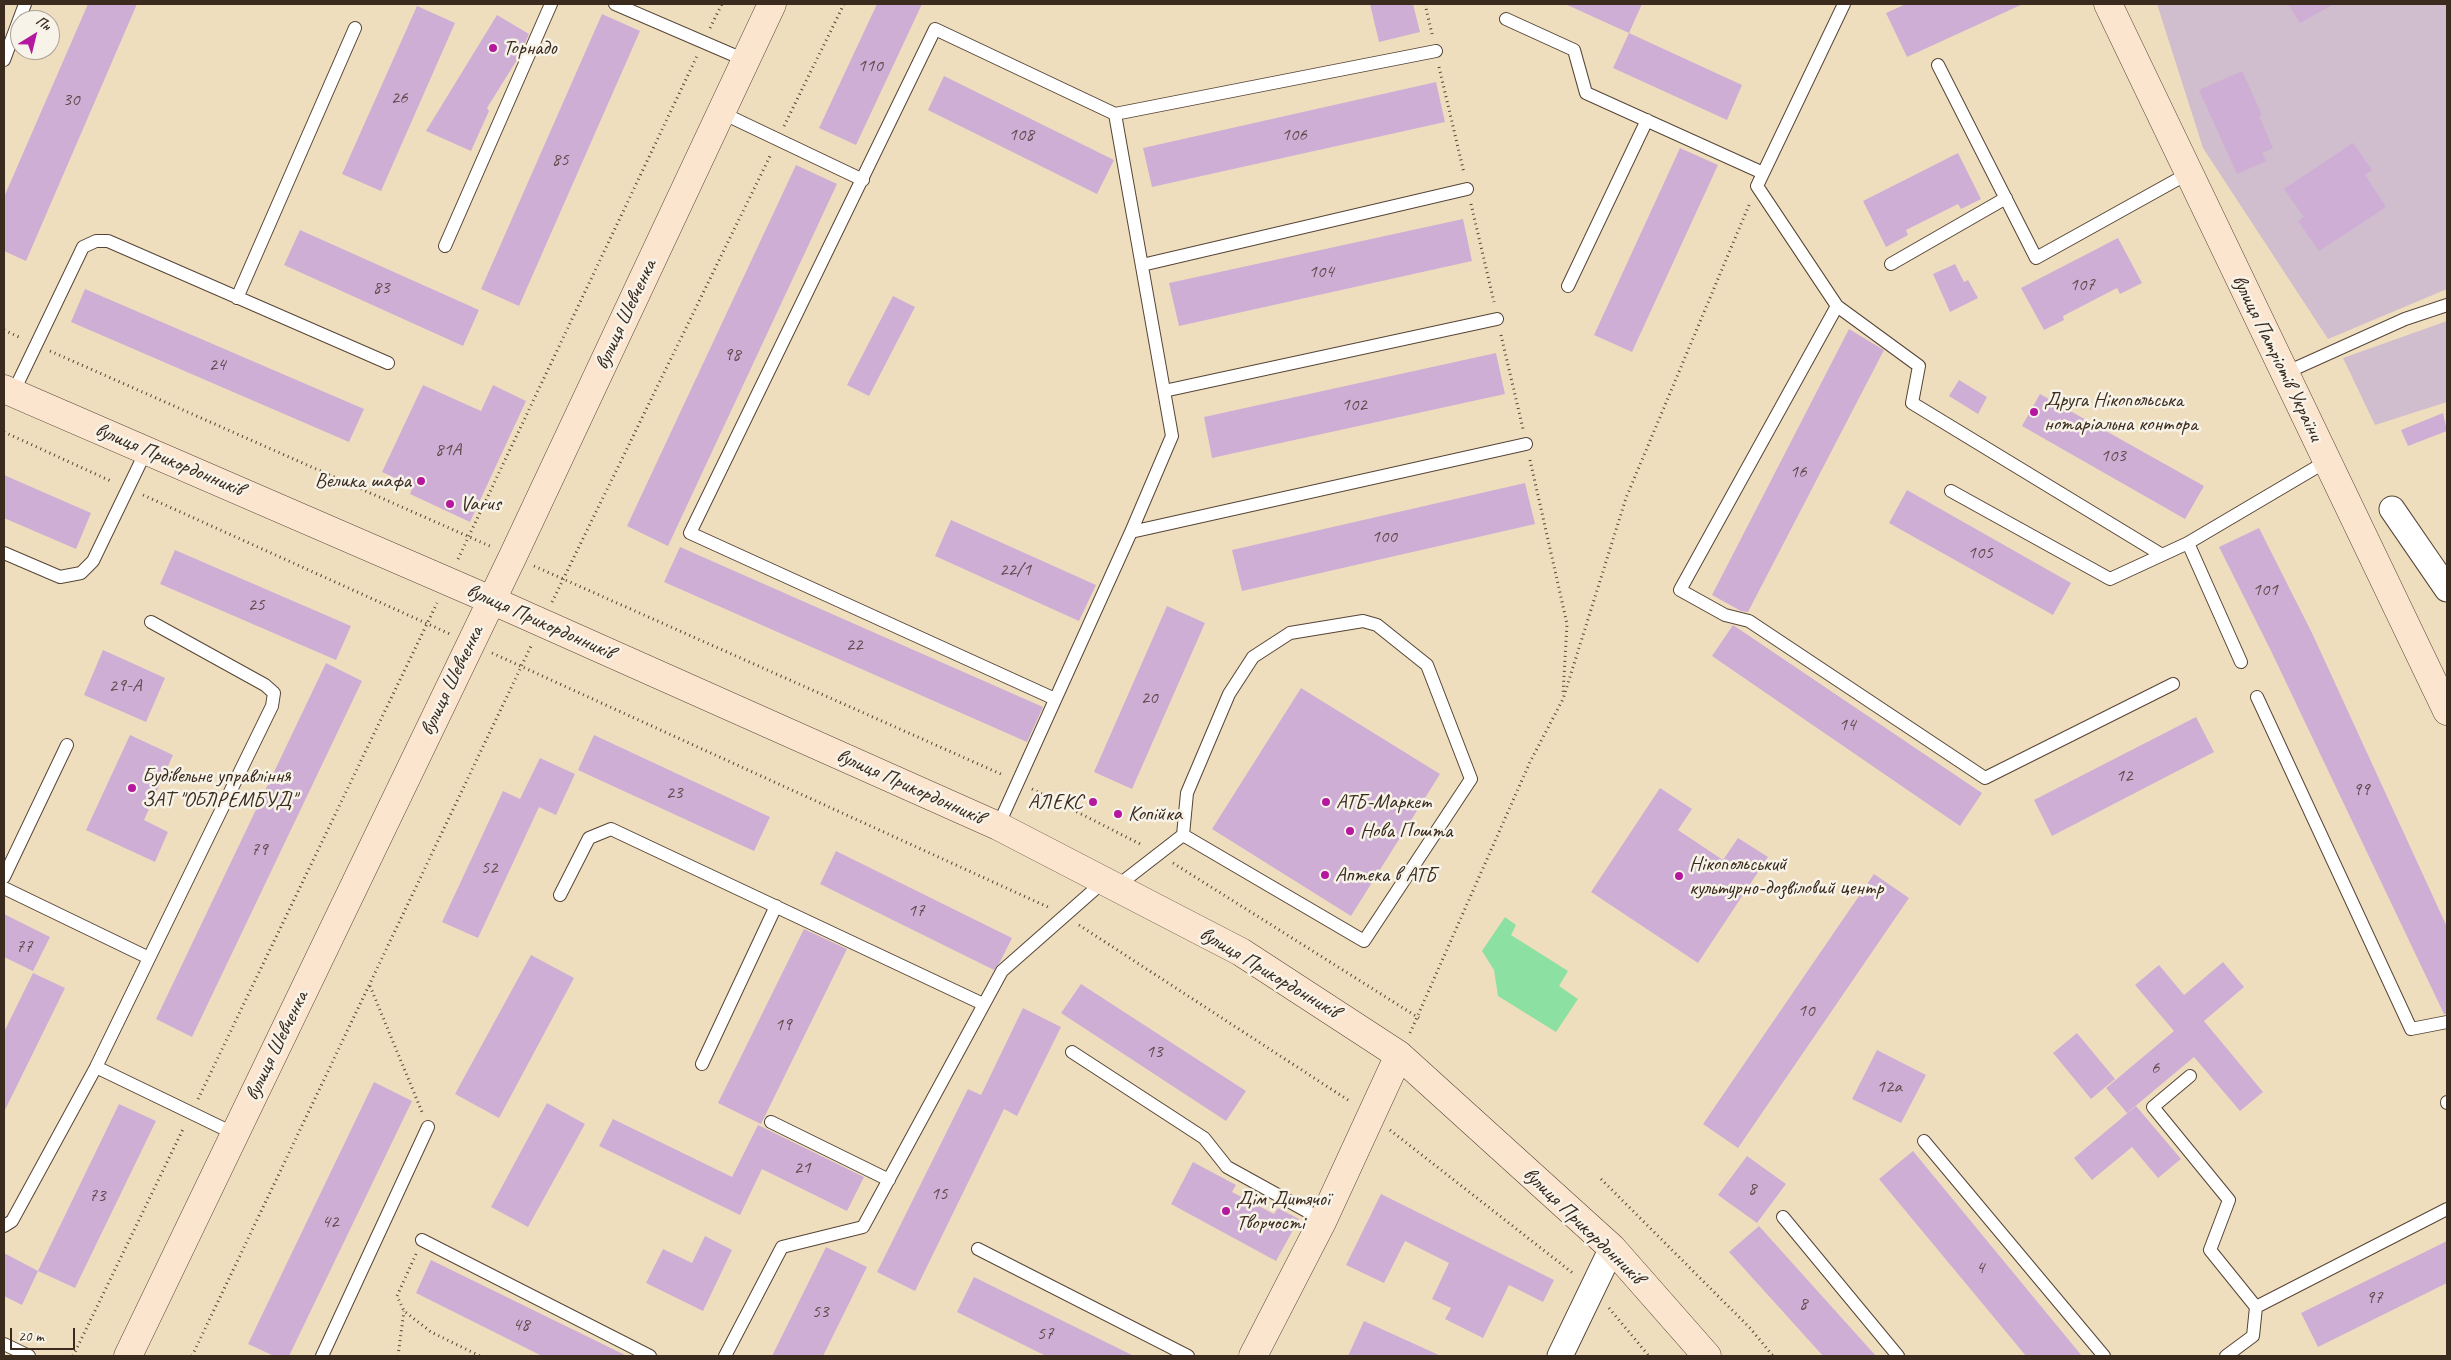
<!DOCTYPE html>
<meta charset="utf-8">
<style>
body{margin:0}
#map{position:relative;width:2451px;height:1360px;overflow:hidden;background:#efdebe;font-family:Caveat,sans-serif}
canvas{display:block}
.frame{position:absolute;inset:0;border:5px solid #3b2a1e;pointer-events:none}
.north{position:absolute;left:10px;top:10px;width:50px;height:50px;box-sizing:border-box;background:#f7f3e8;border:1px solid #aca397;border-radius:50%;rotate:36deg;font-size:14px;font-weight:700;line-height:20px;text-align:center;color:#3b2a1e}
.north::after{content:'';display:block;margin:auto;width:18px;height:22px;background:#b5179e;clip-path:polygon(50% 0,100% 100%,50% 72%,0 100%)}
.scale{position:absolute;left:10px;top:1328px;width:65px;height:22px;box-sizing:border-box;border:2px solid #3b2a1e;border-top:0;padding-left:6px;font-size:15px;line-height:18px;white-space:nowrap;color:#3b2a1e;-webkit-text-stroke:4px #f7f3e8;paint-order:stroke}
</style>
<div id="map">
<canvas width="2451" height="1360"></canvas>
<div class="frame"></div>
<div class="north">Пн</div>
<div class="scale">20 m</div>
</div>
<script>
const ctx = document.querySelector('canvas').getContext('2d');
ctx.lineJoin = 'round';
function paint(path, color) {
  ctx.fillStyle = color;
  ctx.fill(path, 'evenodd');
}
function toPath(rows) {
  const path = new Path2D();
  for (const r of rows) {
    path.moveTo(r[0], r[1]);
    for (let i = 2; i < r.length; i += 2) path.lineTo(r[i], r[i + 1]);
  }
  return path;
}
function trace(path, color, width, dash) {
  ctx.strokeStyle = color;
  ctx.lineWidth = width;
  ctx.lineCap = dash ? 'butt' : 'round';
  ctx.setLineDash(dash || []);
  ctx.stroke(path);
}
function write(font, color, halo, rows, align = 'center') {
  ctx.font = font + ' Caveat,sans-serif';
  ctx.lineWidth = 5;
  ctx.setLineDash([]);
  ctx.textBaseline = 'middle';
  ctx.strokeStyle = halo;
  ctx.fillStyle = color;
  for (const [text, x, y, turn = 0] of rows) {
    ctx.save();
    ctx.translate(x, y);
    ctx.rotate((+turn || 0) * Math.PI / 180);
    ctx.textAlign = isNaN(turn) ? turn : align;
    if (halo) ctx.strokeText(text, 0, 0);
    ctx.fillText(text, 0, 0);
    ctx.restore();
  }
}
paint(toPath([
 [2157,4,2447,4,2447,289,2328,339,2203,148],
 [2447,321,2447,402,2375,425,2343,358]
]), '#d0bdcd');
paint(toPath([
 [1505,917,1516,925,1511,935,1568,971,1559,986,1578,999,1556,1032,1498,996,1494,970,1482,951]
]), '#8ce0a1');
paint(toPath([
 [88,4,137,4,26,261,4,251,4,197],
 [877,4,922,4,856,145,819,128],
 [1370,4,1413,4,1420,32,1379,42],
 [1565,4,1642,4,1629,33],
 [1906,4,2023,4,1907,57,1886,13],
 [2288,4,2334,4,2300,23],
 [417,6,455,23,381,191,342,174],
 [602,14,640,31,519,306,481,289],
 [497,15,529,34,520,55,487,108,489,111,471,151,426,131],
 [1629,33,1742,85,1727,120,1613,68],
 [2242,71,2262,115,2259,116,2273,148,2262,153,2266,161,2237,174,2199,90],
 [944,76,1114,160,1097,194,928,110],
 [1436,82,1445,122,1152,187,1143,148],
 [2353,143,2372,170,2365,175,2386,207,2319,251,2298,221,2304,217,2284,189],
 [1680,148,1718,165,1632,352,1594,335],
 [1958,153,1981,199,1961,209,1958,204,1906,230,1908,235,1886,247,1863,201],
 [796,165,837,184,668,546,627,526],
 [1463,219,1472,261,1179,326,1169,283],
 [300,230,479,310,463,346,284,265],
 [2118,238,2142,283,2120,294,2117,288,2063,316,2064,320,2044,330,2021,288],
 [1955,264,1964,282,1968,280,1978,298,1950,312,1933,274],
 [85,289,364,409,349,442,71,322],
 [893,296,915,307,869,396,847,385],
 [1849,329,1884,350,1748,612,1741,611,1712,595],
 [1496,353,1505,394,1212,458,1204,417],
 [1959,380,1987,397,1978,414,1949,396],
 [423,385,481,411,493,385,526,401,470,522,410,494,413,486,382,472],
 [2040,394,2204,486,2185,519,2022,426],
 [2443,413,2447,431,2408,446,2401,430],
 [4,475,91,513,76,549,4,518],
 [1525,483,1535,524,1242,591,1232,550],
 [1907,490,2071,583,2053,615,1889,523],
 [951,520,1096,585,1079,621,935,556],
 [2259,528,2312,633,2447,927,2447,1014,2444,1014,2272,653,2219,547],
 [680,547,1043,707,1027,742,664,582],
 [175,550,351,626,336,660,160,584],
 [1167,606,1205,623,1132,789,1094,772],
 [1733,625,1982,793,1960,826,1712,656],
 [103,650,165,678,146,722,84,695],
 [326,663,362,681,192,1037,156,1019],
 [1301,688,1440,774,1351,916,1212,829],
 [2196,717,2214,752,2052,836,2034,800],
 [130,735,173,755,144,820,168,832,155,862,86,830],
 [594,735,770,817,754,851,578,770],
 [540,758,575,774,556,815,539,807,478,938,442,922,503,791,520,799],
 [1660,788,1692,809,1678,830,1723,860,1738,838,1768,857,1698,963,1591,892],
 [836,851,1012,938,1000,962,994,970,820,884],
 [1874,874,1909,898,1738,1148,1703,1124],
 [4,914,50,937,33,971,4,957],
 [804,929,847,949,761,1124,718,1103],
 [531,955,574,978,499,1118,455,1094],
 [2223,962,2244,987,2204,1021,2263,1092,2240,1111,2194,1057,2127,1113,2106,1088,2174,1031,2135,985,2159,965,2184,995],
 [33,973,65,988,4,1112,4,1032],
 [1081,984,1246,1091,1226,1121,1061,1013],
 [1023,1008,1061,1027,1017,1116,1004,1109,915,1291,877,1272,968,1089,981,1095],
 [2077,1033,2115,1079,2091,1099,2053,1053],
 [1877,1050,1926,1075,1901,1123,1852,1099],
 [374,1082,412,1101,289,1356,274,1356,248,1344],
 [547,1103,585,1124,528,1227,491,1207],
 [119,1104,156,1121,75,1288,38,1271],
 [2136,1106,2181,1159,2158,1178,2132,1147,2092,1180,2074,1158],
 [613,1119,732,1177,758,1125,864,1177,847,1211,762,1169,740,1215,599,1146],
 [1913,1151,2082,1356,2026,1356,1879,1179],
 [1747,1156,1786,1184,1757,1223,1718,1195],
 [1193,1162,1236,1185,1232,1192,1274,1214,1278,1208,1299,1219,1276,1261,1171,1204],
 [1381,1194,1554,1280,1543,1302,1509,1285,1483,1338,1445,1319,1451,1308,1432,1299,1449,1263,1405,1241,1384,1283,1346,1265],
 [1759,1226,1876,1356,1823,1356,1729,1252],
 [705,1236,732,1250,703,1311,646,1283,663,1249,692,1263],
 [2447,1241,2447,1283,2318,1347,2301,1313],
 [826,1247,867,1267,823,1356,772,1356],
 [4,1253,38,1271,22,1305,4,1296],
 [431,1260,627,1356,542,1356,416,1293],
 [974,1277,1134,1356,1046,1356,957,1312],
 [1364,1321,1441,1356,1348,1356]
]), '#cfaed6');
const lane = toPath([
 [615,4,745,60],
 [1844,4,1757,186,1837,306,1680,590,1725,615,1749,621,1985,778,2173,684],
 [1506,19,1574,50,1586,93,1763,173],
 [4,60,25,4],
 [1938,65,2036,258,2189,173],
 [720,112,863,180],
 [445,246,551,4],
 [1891,264,2006,198],
 [1142,265,1467,189],
 [1568,286,1647,120],
 [237,298,355,28],
 [1837,306,1919,366,1912,403,2162,555,2188,543],
 [2285,373,2405,319,2447,305],
 [1164,391,1497,319],
 [13,393,83,247,96,241,108,241,388,363],
 [1951,491,2110,579,2162,555],
 [1131,532,1172,436,1115,114,1436,51],
 [4,553,60,577,81,573,93,561,146,451],
 [2241,662,2188,543,2327,461],
 [2257,697,2411,1029,2447,1022],
 [1055,699,690,533,935,29,1115,114],
 [998,826,1131,532,1526,444],
 [4,877,67,745],
 [1116,887,1183,835,1364,941,1471,779,1427,665,1377,625,1363,621,1290,633,1253,657,1229,694,1187,793,1183,835],
 [4,888,149,958],
 [560,895,589,838,611,829,983,1004],
 [1072,1052,1204,1138,1227,1167,1323,1220],
 [702,1064,776,906],
 [96,1067,235,1134],
 [2190,1076,2153,1107,2229,1200,2210,1250,2256,1307,2253,1336,2226,1356],
 [2447,1102,2447,1103],
 [771,1122,889,1180],
 [1924,1141,2104,1356],
 [1783,1217,1898,1356],
 [4,1226,12,1221,96,1067,272,706,274,693,265,685,151,622],
 [422,1240,650,1356],
 [978,1249,1188,1356],
 [2256,1307,2447,1209],
 [4,1344,29,1356],
 [322,1356,428,1127],
 [725,1356,782,1247,863,1227,1002,971,1103,882]
]);
const street = toPath([
 [2392,509,2447,589],
 [1560,1356,1612,1248]
]);
const secondary = toPath([
 [2108,4,2447,711],
 [4,389,491,600,998,826,1241,952,1399,1055,1612,1248,1707,1356],
 [128,1356,513,556,772,4],
 [1253,1356,1323,1220,1399,1055]
]);
trace(lane, '#564536', 14);
trace(street, '#564536', 27);
trace(secondary, '#564536', 29);
trace(toPath([
 [1425,4,1432,34],
 [710,28,722,4],
 [1439,67,1464,173],
 [784,126,844,4],
 [1471,204,1494,302],
 [4,330,21,338],
 [1501,335,1523,429],
 [50,351,492,547],
 [4,432,113,482],
 [1530,460,1567,624,1563,694],
 [143,495,450,634],
 [458,559,697,56],
 [534,566,1003,775],
 [552,602,771,154],
 [492,653,1050,908],
 [1032,789,1142,845],
 [1173,863,1419,1018],
 [1079,925,1351,1102],
 [370,986,422,1112],
 [1410,1033,1530,762,1563,699,1626,498,1749,205],
 [198,1099,437,603],
 [1390,1130,1574,1274],
 [1601,1179,1750,1328,1773,1356],
 [416,1254,397,1296,404,1311,431,1332,480,1356],
 [1609,1308,1649,1356],
 [73,1356,184,1127],
 [192,1356,532,644],
 [398,1356,404,1311]
]), '#564536', 3, [1, 4]);
trace(lane, '#fff', 12);
trace(street, '#fff', 25);
trace(secondary, '#fbe5cf', 28);
for (const [x, y, r, color] of [
 [493,48,5,"#b5179e"],
 [2034,412,5,"#b5179e"],
 [421,481,5,"#b5179e"],
 [450,504,5,"#b5179e"],
 [132,788,5,"#b5179e"],
 [1093,802,5,"#b5179e"],
 [1326,802,5,"#b5179e"],
 [1118,814,5,"#b5179e"],
 [1350,831,5,"#b5179e"],
 [1325,875,5,"#b5179e"],
 [1679,876,5,"#b5179e"],
 [1226,1211,5,"#b5179e"]
]) {
  const dot = new Path2D();
  dot.arc(x, y, r, 0, 2 * Math.PI);
  ctx.fillStyle = color;
  ctx.fill(dot);
  trace(dot, '#f7f3e8', 2);
}
write('19px', '#604b4c', null, [
 ["110",870,66],
 ["26",399,98],
 ["30",71,100],
 ["108",1021,135],
 ["106",1294,135],
 ["85",560,160],
 ["104",1321,272],
 ["107",2082,285],
 ["83",381,288],
 ["98",732,355],
 ["24",217,365],
 ["102",1354,405],
 ["81А",448,450],
 ["103",2113,456],
 ["16",1798,472],
 ["100",1384,537],
 ["105",1980,553],
 ["22/1",1015,570],
 ["101",2265,590],
 ["25",256,605],
 ["22",854,645],
 ["29-А",125,686],
 ["20",1149,698],
 ["14",1847,725],
 ["12",2124,776],
 ["99",2361,790],
 ["23",674,793],
 ["79",259,850],
 ["52",489,868],
 ["17",916,911],
 ["77",24,947],
 ["10",1806,1011],
 ["19",783,1025],
 ["13",1154,1052],
 ["6",2155,1068],
 ["12а",1889,1087],
 ["21",802,1168],
 ["8",1752,1189],
 ["15",939,1194],
 ["73",97,1196],
 ["42",330,1222],
 ["4",1980,1268],
 ["97",2374,1298],
 ["8",1803,1304],
 ["53",820,1312],
 ["48",521,1325],
 ["57",1045,1334]
]);
write('21px', '#3b2a1e', '#f7f3e8', [
 ["Торнадо",503,48],
 ["Друга Нікопольська",2044,400],
 ["нотаріальна контора",2044,424],
 ["Велика шафа",411,481,"right"],
 ["Varus",460,504],
 ["Будівельне управління",142,776],
 ["ЗАТ \"ОБЛРЕМБУД\"",142,800],
 ["АЛЕКС",1083,802,"right"],
 ["АТБ-Маркет",1336,802],
 ["Копійка",1128,814],
 ["Нова Пошта",1360,831],
 ["Нікопольський",1689,864],
 ["культурно-дозвіловий центр",1689,888],
 ["Аптека в АТБ",1335,875],
 ["Дім Дитячої",1236,1199],
 ["Творчості",1236,1223]
], 'left');
write('21px', '#3b2a1e', '#f7f3e8', [
 ["вулиця Шевченка",626,315,-65],
 ["вулиця Патріотів України",2277,358,64],
 ["вулиця Прикордонників",169,460,23],
 ["вулиця Прикордонників",540,622,24],
 ["вулиця Шевченка",452,681,-64],
 ["вулиця Прикордонників",910,787,24],
 ["вулиця Прикордонників",1269,973,31],
 ["вулиця Шевченка",277,1046,-64],
 ["вулиця Прикордонників",1583,1226,44]
]);
</script>
